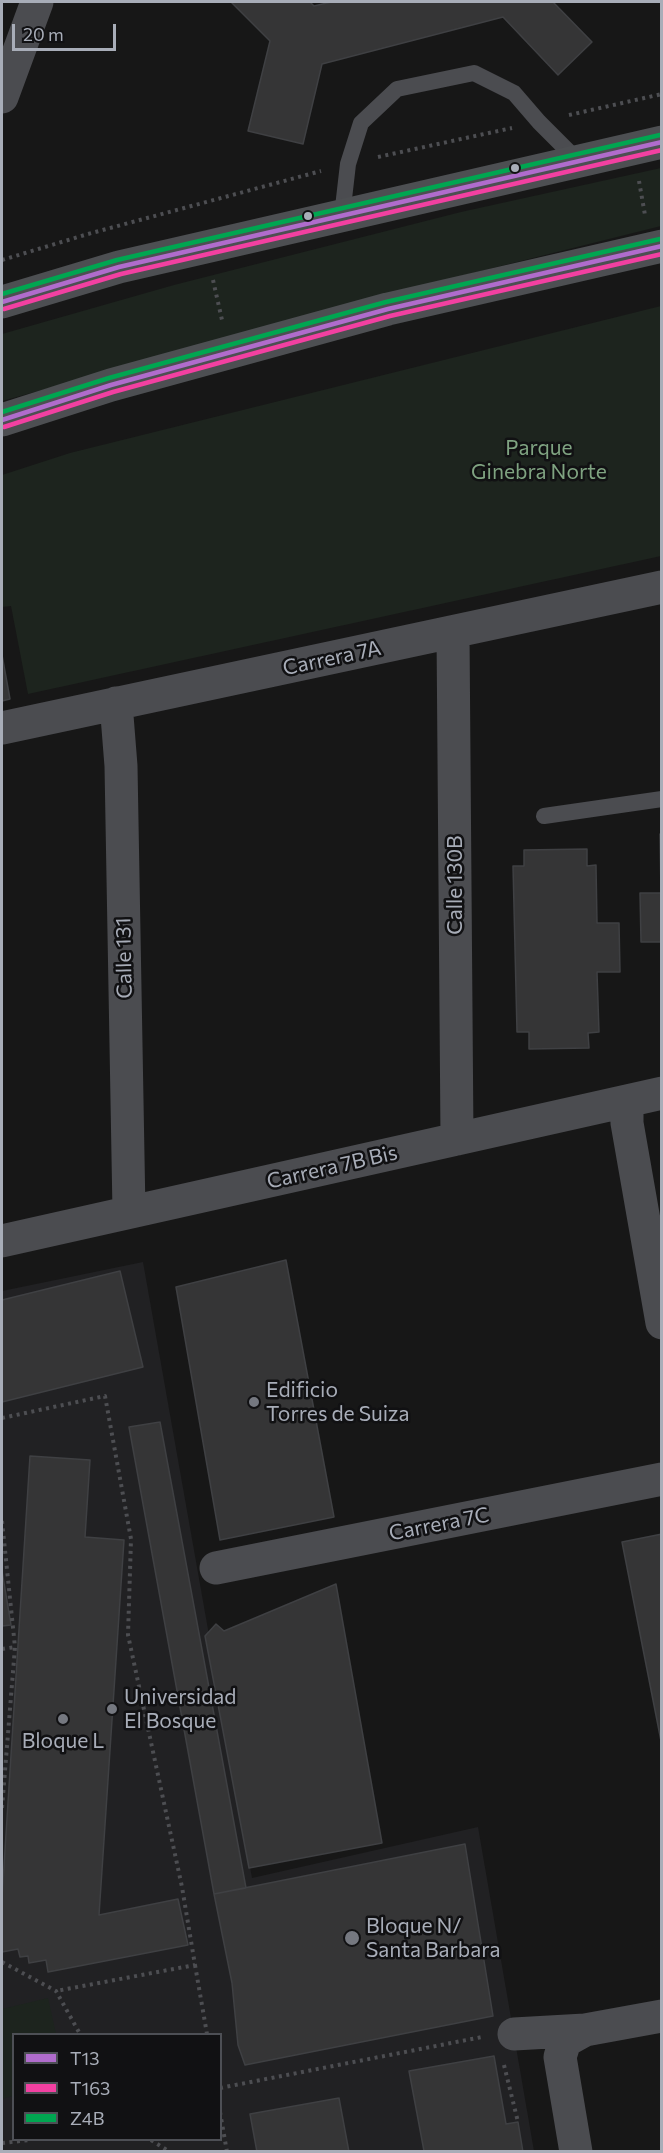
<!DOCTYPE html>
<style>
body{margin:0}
#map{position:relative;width:663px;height:2153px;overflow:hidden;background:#171717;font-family:Commissioner,sans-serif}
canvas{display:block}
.frame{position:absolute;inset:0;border:3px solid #a8adb8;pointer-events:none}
.legend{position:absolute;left:12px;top:2033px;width:210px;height:108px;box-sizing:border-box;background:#111113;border:2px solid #4d4f55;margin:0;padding:8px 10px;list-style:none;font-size:18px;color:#a8adb8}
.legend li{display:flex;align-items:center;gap:12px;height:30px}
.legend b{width:30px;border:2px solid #4d4f55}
.scale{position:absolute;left:12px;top:24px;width:104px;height:27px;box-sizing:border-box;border:3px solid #a8adb8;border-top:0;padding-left:8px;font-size:18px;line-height:21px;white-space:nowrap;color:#a8adb8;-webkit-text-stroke:4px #111113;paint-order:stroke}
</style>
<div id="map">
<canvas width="663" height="2153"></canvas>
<div class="frame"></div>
<ul class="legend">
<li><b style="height:8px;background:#b06ccc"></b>T13</li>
<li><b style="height:8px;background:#f240a1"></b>T163</li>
<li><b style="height:8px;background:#00a651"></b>Z4B</li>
</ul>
<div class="scale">20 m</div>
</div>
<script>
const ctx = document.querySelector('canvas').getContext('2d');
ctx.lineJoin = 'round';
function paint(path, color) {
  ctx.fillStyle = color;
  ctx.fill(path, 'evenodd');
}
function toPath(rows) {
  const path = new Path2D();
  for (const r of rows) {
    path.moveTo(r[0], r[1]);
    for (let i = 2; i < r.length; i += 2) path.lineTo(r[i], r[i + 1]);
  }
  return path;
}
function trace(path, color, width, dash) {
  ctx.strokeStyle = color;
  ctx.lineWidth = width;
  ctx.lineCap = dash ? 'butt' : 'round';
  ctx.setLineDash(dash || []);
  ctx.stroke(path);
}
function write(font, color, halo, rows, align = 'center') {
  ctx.font = font + ' Commissioner,sans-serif';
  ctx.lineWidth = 5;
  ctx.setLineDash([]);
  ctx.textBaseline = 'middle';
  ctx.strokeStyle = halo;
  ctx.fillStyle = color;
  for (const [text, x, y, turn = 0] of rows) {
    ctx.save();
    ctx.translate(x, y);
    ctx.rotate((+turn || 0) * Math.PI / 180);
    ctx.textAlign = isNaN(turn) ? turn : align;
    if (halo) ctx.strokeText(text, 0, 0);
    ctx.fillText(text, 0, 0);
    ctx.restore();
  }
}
paint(toPath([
 [143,1262,252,1878,478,1827,534,2151,2,2151,2,1291],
 [14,2034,220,2034,220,2140,14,2140]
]), '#212123');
paint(toPath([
 [661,168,661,226,413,288,2,401,2,334,174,285,461,212],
 [661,306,661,556,28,694,11,606,2,607,2,475,70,453],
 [48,1998,56,2034,14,2034,13,2096,2,2099,2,2009]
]), '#1d241e');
const building = toPath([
 [231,2,310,2,314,6,331,2,553,2,592,42,558,75,503,17,322,64,303,144,248,131,270,41,231,2],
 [2,655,10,699,2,701,2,655],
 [660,834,662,834,662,942,641,942,640,893,661,893,660,834],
 [587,849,587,866,596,865,597,923,619,923,620,972,597,972,599,1032,588,1033,589,1048,529,1049,529,1032,517,1032,513,866,524,866,524,850,587,849],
 [286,1260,334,1517,220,1540,176,1287,286,1260],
 [120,1271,143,1367,2,1402,2,1300,120,1271],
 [160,1422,246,1888,214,1894,129,1427,160,1422],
 [30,1456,90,1460,85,1537,124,1540,99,1915,178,1899,188,1945,48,1972,46,1960,29,1963,28,1956,20,1957,18,1949,2,1952,2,1897,30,1456],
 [662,1534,662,1746,622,1542,662,1534],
 [2,1571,11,1625,2,1626,2,1571],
 [336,1584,382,1843,249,1868,205,1636,216,1624,224,1631,336,1584],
 [465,1844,493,2016,245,2065,238,2045,232,1983,214,1894,465,1844],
 [494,2056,506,2124,518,2122,523,2152,422,2152,424,2151,409,2071,494,2056],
 [339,2098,349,2152,257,2152,250,2114,339,2098]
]);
paint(building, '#353536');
trace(building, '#3f4043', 1.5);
trace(toPath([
 [569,115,662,94],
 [378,157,512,128],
 [639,181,645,215],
 [2,260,88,234,321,171],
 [213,280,222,320],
 [2,1418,105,1396,131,1539,128,1635,182,1887,195,1965,56,1991],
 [2,1521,15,1647,2,1808],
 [2,1649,15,1647],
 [2,1962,56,1991,80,2034],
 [195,1965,207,2034],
 [504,2065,518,2122],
 [220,2088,482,2037],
 [220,2112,227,2152],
 [151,2140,170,2152],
 [2,2143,30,2140]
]), '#4d4e52', 4, [3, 4.5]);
trace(toPath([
 [342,216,348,164,361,123,397,89,474,73,514,93,539,122,577,160],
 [544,816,662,799]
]), '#4b4c50', 16);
trace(toPath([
 [2,97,37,2],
 [453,632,457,1139],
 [116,703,121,766,129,1212],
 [2,728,662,587],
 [627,1101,627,1123,662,1323],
 [2,1241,662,1093],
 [216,1568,662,1479],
 [514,2034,585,2030],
 [576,2152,560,2057,565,2041,585,2030,662,2016]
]), '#4b4c50', 33);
trace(toPath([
 [2,302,119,267,662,142],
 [2,420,111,385,388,309,662,246]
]), '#4d4f52', 33);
trace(toPath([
 [2,302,119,267,662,142],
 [2,420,111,385,388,309,662,246]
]), '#b06ccc', 4.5);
trace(toPath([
 [4,309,121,274,662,150],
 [4,427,113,392,390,316,662,254]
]), '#f240a1', 4.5);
trace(toPath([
 [2,294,117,260,660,135],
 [2,412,109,378,386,302,660,239]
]), '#00a651', 4.5);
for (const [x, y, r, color] of [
 [515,168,5,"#a8adb8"],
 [308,216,5,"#a8adb8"],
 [254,1402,6,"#757880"],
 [112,1709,6,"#757880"],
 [63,1719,6,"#757880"],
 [352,1938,8,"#757880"]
]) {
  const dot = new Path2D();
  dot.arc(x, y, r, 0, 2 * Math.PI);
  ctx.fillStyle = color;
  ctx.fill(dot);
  trace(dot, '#111113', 2);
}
write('21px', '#7fa381', '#111113', [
 ["Parque",539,448],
 ["Ginebra Norte",539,472]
]);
write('21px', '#a8adb8', '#111113', [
 ["Carrera 7A",332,658,-12],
 ["Calle 130B",455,885,-90],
 ["Calle 131",124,958,-91],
 ["Carrera 7B Bis",332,1167,-13],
 ["Carrera 7C",439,1524,-11]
]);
write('21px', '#a8adb8', '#111113', [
 ["Edificio",266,1390],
 ["Torres de Suiza",266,1414],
 ["Universidad",124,1697],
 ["El Bosque",124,1721],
 ["Bloque L",63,1741,"center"],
 ["Bloque N/",366,1926],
 ["Santa Barbara",366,1950]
], 'left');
</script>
